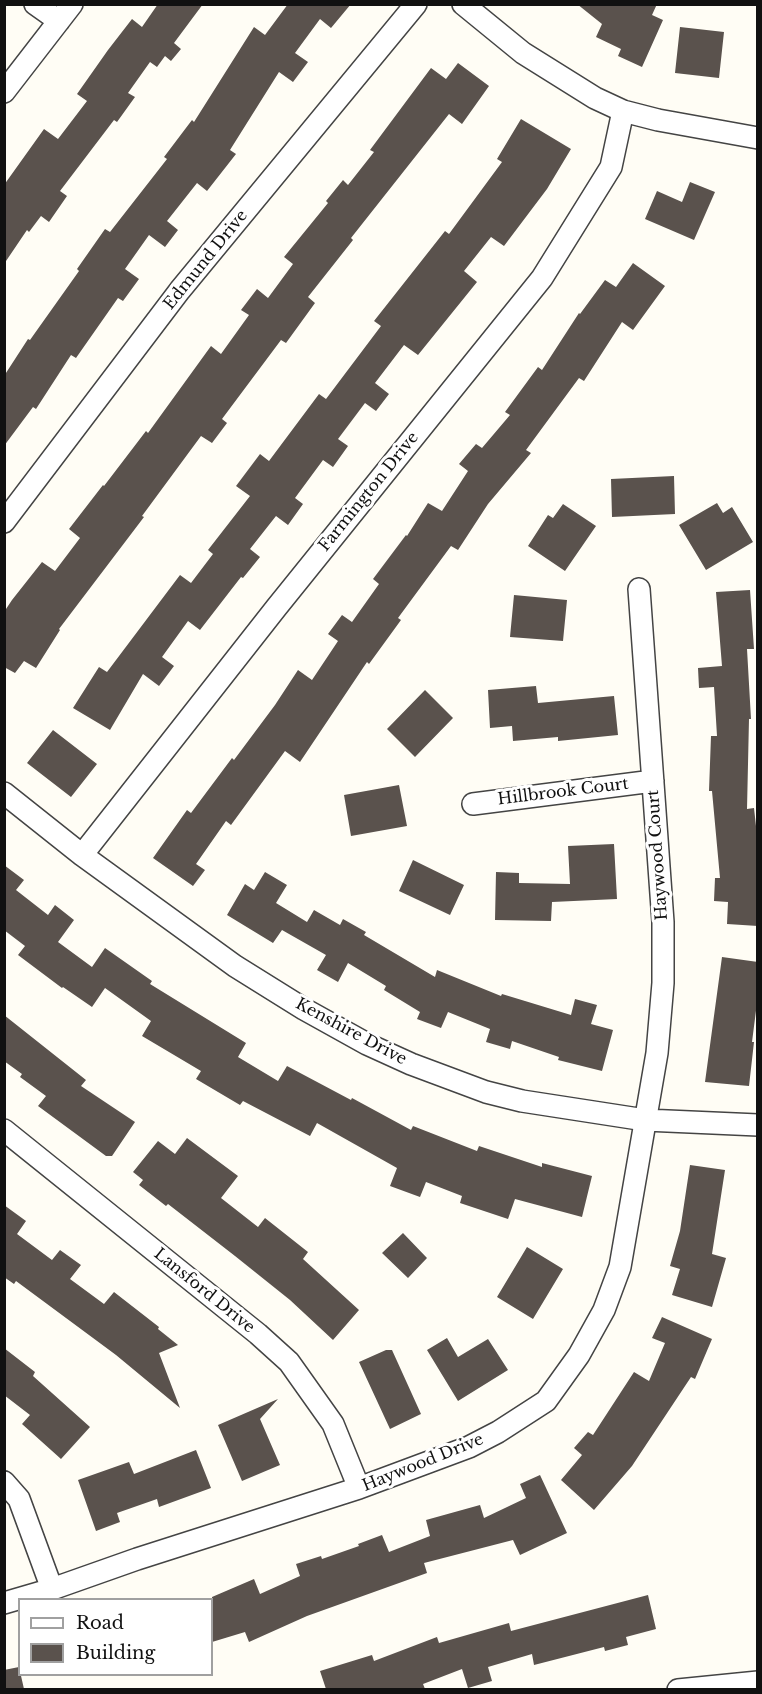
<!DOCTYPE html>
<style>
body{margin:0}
#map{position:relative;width:762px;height:1694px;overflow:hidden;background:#fffdf5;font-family:"Libre Baskerville",serif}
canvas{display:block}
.frame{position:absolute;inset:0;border:6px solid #111;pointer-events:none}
.legend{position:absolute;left:18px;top:1598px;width:195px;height:78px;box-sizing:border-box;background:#fff;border:2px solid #a0a0a0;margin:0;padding:8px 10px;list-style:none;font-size:18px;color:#111}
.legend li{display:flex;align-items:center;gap:12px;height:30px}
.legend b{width:30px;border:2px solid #a0a0a0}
</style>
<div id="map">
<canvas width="762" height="1694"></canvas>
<div class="frame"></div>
<ul class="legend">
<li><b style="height:8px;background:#fff"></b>Road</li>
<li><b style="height:16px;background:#5a524d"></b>Building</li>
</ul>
</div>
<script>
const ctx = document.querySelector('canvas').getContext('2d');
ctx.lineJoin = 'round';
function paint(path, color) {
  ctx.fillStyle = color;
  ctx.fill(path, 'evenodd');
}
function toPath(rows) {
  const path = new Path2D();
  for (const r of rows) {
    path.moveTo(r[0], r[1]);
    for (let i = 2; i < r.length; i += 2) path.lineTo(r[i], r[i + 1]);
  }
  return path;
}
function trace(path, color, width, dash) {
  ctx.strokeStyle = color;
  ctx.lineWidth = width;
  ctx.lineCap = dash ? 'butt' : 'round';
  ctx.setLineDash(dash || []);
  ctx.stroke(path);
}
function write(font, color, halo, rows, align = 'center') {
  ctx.font = font + ' "Libre Baskerville",serif';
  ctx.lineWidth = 6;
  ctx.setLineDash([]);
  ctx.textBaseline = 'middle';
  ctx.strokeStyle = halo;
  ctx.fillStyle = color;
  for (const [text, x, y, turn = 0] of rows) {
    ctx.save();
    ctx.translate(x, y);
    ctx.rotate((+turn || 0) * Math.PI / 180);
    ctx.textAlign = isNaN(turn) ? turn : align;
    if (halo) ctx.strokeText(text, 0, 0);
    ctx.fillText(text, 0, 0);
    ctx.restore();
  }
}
paint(toPath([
 [158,4,203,4,174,43,181,49,171,61,165,56,157,67,150,62,128,93,135,97,117,122,114,120,60,191,67,196,49,222,41,216,29,232,27,230,4,264,4,185,44,129,58,139,87,101,77,94,108,50,132,19,142,27],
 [288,4,351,4,331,28,320,19,295,53,308,62,293,82,279,72,230,150,236,154,207,191,197,183,167,221,178,230,165,247,149,235,125,269,139,279,123,301,118,298,76,358,71,355,36,409,33,407,4,446,4,376,28,339,30,340,79,271,77,269,105,229,110,232,167,159,164,157,192,120,194,122,254,27,265,35],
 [577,4,657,4,652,15,663,20,642,67,618,56,621,49,596,37,602,24],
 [680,27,724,32,719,78,675,73],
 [458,63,489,86,462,124,449,114,351,238,353,240,308,297,315,303,286,343,281,340,222,419,227,423,212,443,201,436,142,516,144,517,59,629,60,630,36,668,24,661,15,673,4,667,4,612,12,600,42,562,55,571,80,538,69,529,103,485,104,486,146,431,148,433,211,346,221,354,249,315,241,310,257,289,268,298,293,264,284,257,328,203,326,201,343,180,348,185,374,152,370,150,431,68,446,79],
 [521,119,571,149,547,189,504,246,491,237,464,271,477,282,418,355,404,345,375,383,389,394,376,411,365,403,338,439,348,446,333,467,323,460,295,498,303,504,288,525,276,516,250,549,260,557,243,578,241,577,200,630,188,621,162,657,174,666,159,686,143,674,110,730,73,708,99,667,107,672,180,575,191,583,213,554,208,550,250,496,236,486,260,454,269,461,319,394,326,399,381,326,374,321,445,231,449,234,502,162,497,159],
 [690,182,715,192,694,240,645,219,657,191,682,202],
 [633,263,665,286,633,330,622,322,584,381,579,378,526,450,531,453,488,504,458,550,451,546,398,618,401,620,369,664,367,662,300,762,285,751,231,825,226,821,196,864,205,870,193,886,153,858,187,810,191,813,232,758,234,760,275,705,298,670,312,680,338,641,328,634,342,615,352,622,379,584,373,579,406,535,407,536,428,503,442,511,468,471,459,464,476,444,482,448,510,415,505,412,538,367,542,370,579,313,580,314,605,280,616,287],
 [674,476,675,514,612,517,611,479],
 [717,503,723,513,732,507,753,542,706,570,679,525],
 [563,504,596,526,565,571,528,546,548,515,553,518],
 [750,590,754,649,747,649,751,719,749,719,747,809,754,808,758,844,758,926,727,924,728,902,714,901,715,878,720,878,712,791,709,791,711,736,717,736,714,687,699,688,698,668,722,666,716,592],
 [514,595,567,600,563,641,510,637],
 [536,686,538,703,614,696,618,735,558,741,558,737,513,741,512,726,490,728,488,690],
 [425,690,453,718,415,757,387,729],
 [53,730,97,764,71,797,27,763],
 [399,785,407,826,351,836,344,795],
 [614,844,617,899,552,902,551,921,495,920,496,872,519,873,519,883,570,884,568,846],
 [413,860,464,885,450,915,399,891],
 [4,865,24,880,16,890,48,915,55,905,74,920,58,942,92,967,105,948,152,981,150,984,246,1043,238,1057,278,1081,287,1066,351,1100,352,1098,411,1130,413,1126,477,1151,479,1146,542,1167,542,1163,592,1176,582,1217,515,1199,508,1219,460,1203,462,1196,426,1182,420,1197,390,1186,397,1168,317,1123,310,1136,243,1101,240,1105,196,1079,201,1071,142,1036,151,1021,105,988,92,1007,63,987,62,988,18,955,25,946,4,930],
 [265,872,287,885,276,903,307,922,314,910,340,925,343,919,366,932,364,935,435,977,437,970,501,996,502,994,571,1015,575,999,597,1005,591,1024,613,1030,602,1071,558,1060,559,1057,512,1041,510,1049,486,1042,490,1029,448,1012,441,1028,417,1019,420,1012,384,990,386,986,348,963,338,982,317,970,326,955,282,930,273,943,227,915,245,884,254,890],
 [722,957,758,962,758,995,752,1042,754,1042,749,1086,705,1082],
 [4,1015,86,1080,81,1086,135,1122,112,1156,106,1156,38,1106,46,1096,20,1077,22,1074,4,1061],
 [187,1138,238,1176,221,1198,258,1227,265,1218,308,1252,303,1259,359,1310,333,1340,290,1300,235,1256,168,1204,166,1206,139,1185,143,1180,133,1172,158,1141,175,1154],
 [690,1165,725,1170,712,1254,726,1258,712,1307,672,1295,680,1269,670,1266,680,1231],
 [4,1205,26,1221,17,1234,52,1260,60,1250,81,1265,70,1279,104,1304,114,1292,159,1327,158,1329,178,1345,159,1353,180,1408,116,1355,16,1281,14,1284,4,1277],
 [403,1233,427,1258,408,1278,382,1253],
 [527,1247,563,1269,533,1319,497,1297],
 [662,1317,712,1339,695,1379,691,1377,632,1466,594,1510,561,1480,582,1455,574,1448,588,1432,593,1435,634,1372,649,1381,665,1343,652,1338],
 [447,1338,458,1357,488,1339,508,1370,458,1401,427,1350],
 [4,1348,35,1372,33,1376,90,1427,61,1459,22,1424,30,1415,4,1395],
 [386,1350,392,1350,421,1414,390,1429,359,1362],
 [278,1399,260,1419,280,1465,242,1481,218,1425],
 [196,1450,211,1488,159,1507,157,1499,117,1513,120,1522,96,1531,78,1480,129,1462,134,1474],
 [540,1475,567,1533,520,1555,513,1540,424,1563,427,1573,307,1616,249,1642,245,1632,212,1642,212,1597,254,1579,260,1594,300,1576,296,1564,321,1556,322,1559,359,1546,358,1544,382,1535,389,1552,430,1536,426,1520,480,1505,484,1518,526,1498,520,1484],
 [648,1595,656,1629,626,1637,628,1645,605,1651,604,1647,534,1665,532,1654,488,1667,492,1681,468,1688,462,1669,423,1684,425,1689,326,1689,320,1671,372,1655,374,1661,437,1637,439,1643,509,1623,511,1631],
 [19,1667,24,1689,4,1689,4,1670]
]), '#5a524d');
const street = toPath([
 [35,4,59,21],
 [463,4,523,53,595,98,623,111,658,120,758,138],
 [4,92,72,4],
 [4,522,180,290,416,4],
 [4,793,82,855,235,966,304,1009,367,1044,411,1064,486,1092,522,1101,645,1120,758,1125],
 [473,804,653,781],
 [82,855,276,608,542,278,611,167,623,111],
 [4,1130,258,1334,289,1362,333,1424,359,1488],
 [4,1482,19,1499,52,1589],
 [4,1603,52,1589,137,1559,359,1488,469,1447,498,1432,546,1401,579,1355,604,1310,620,1267,657,1053,663,983,663,922,639,589],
 [678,1690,758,1682]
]);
trace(street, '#444', 24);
trace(street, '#fff', 21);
write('16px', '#111', '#fff', [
 ["Edmund Drive",206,260,-51],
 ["Farmington Drive",369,492,-51],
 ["Hillbrook Court",563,792,-7],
 ["Haywood Court",658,855,-94],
 ["Kenshire Drive",351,1032,28],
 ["Lansford Drive",204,1291,39],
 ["Haywood Drive",423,1463,-22]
]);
</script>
